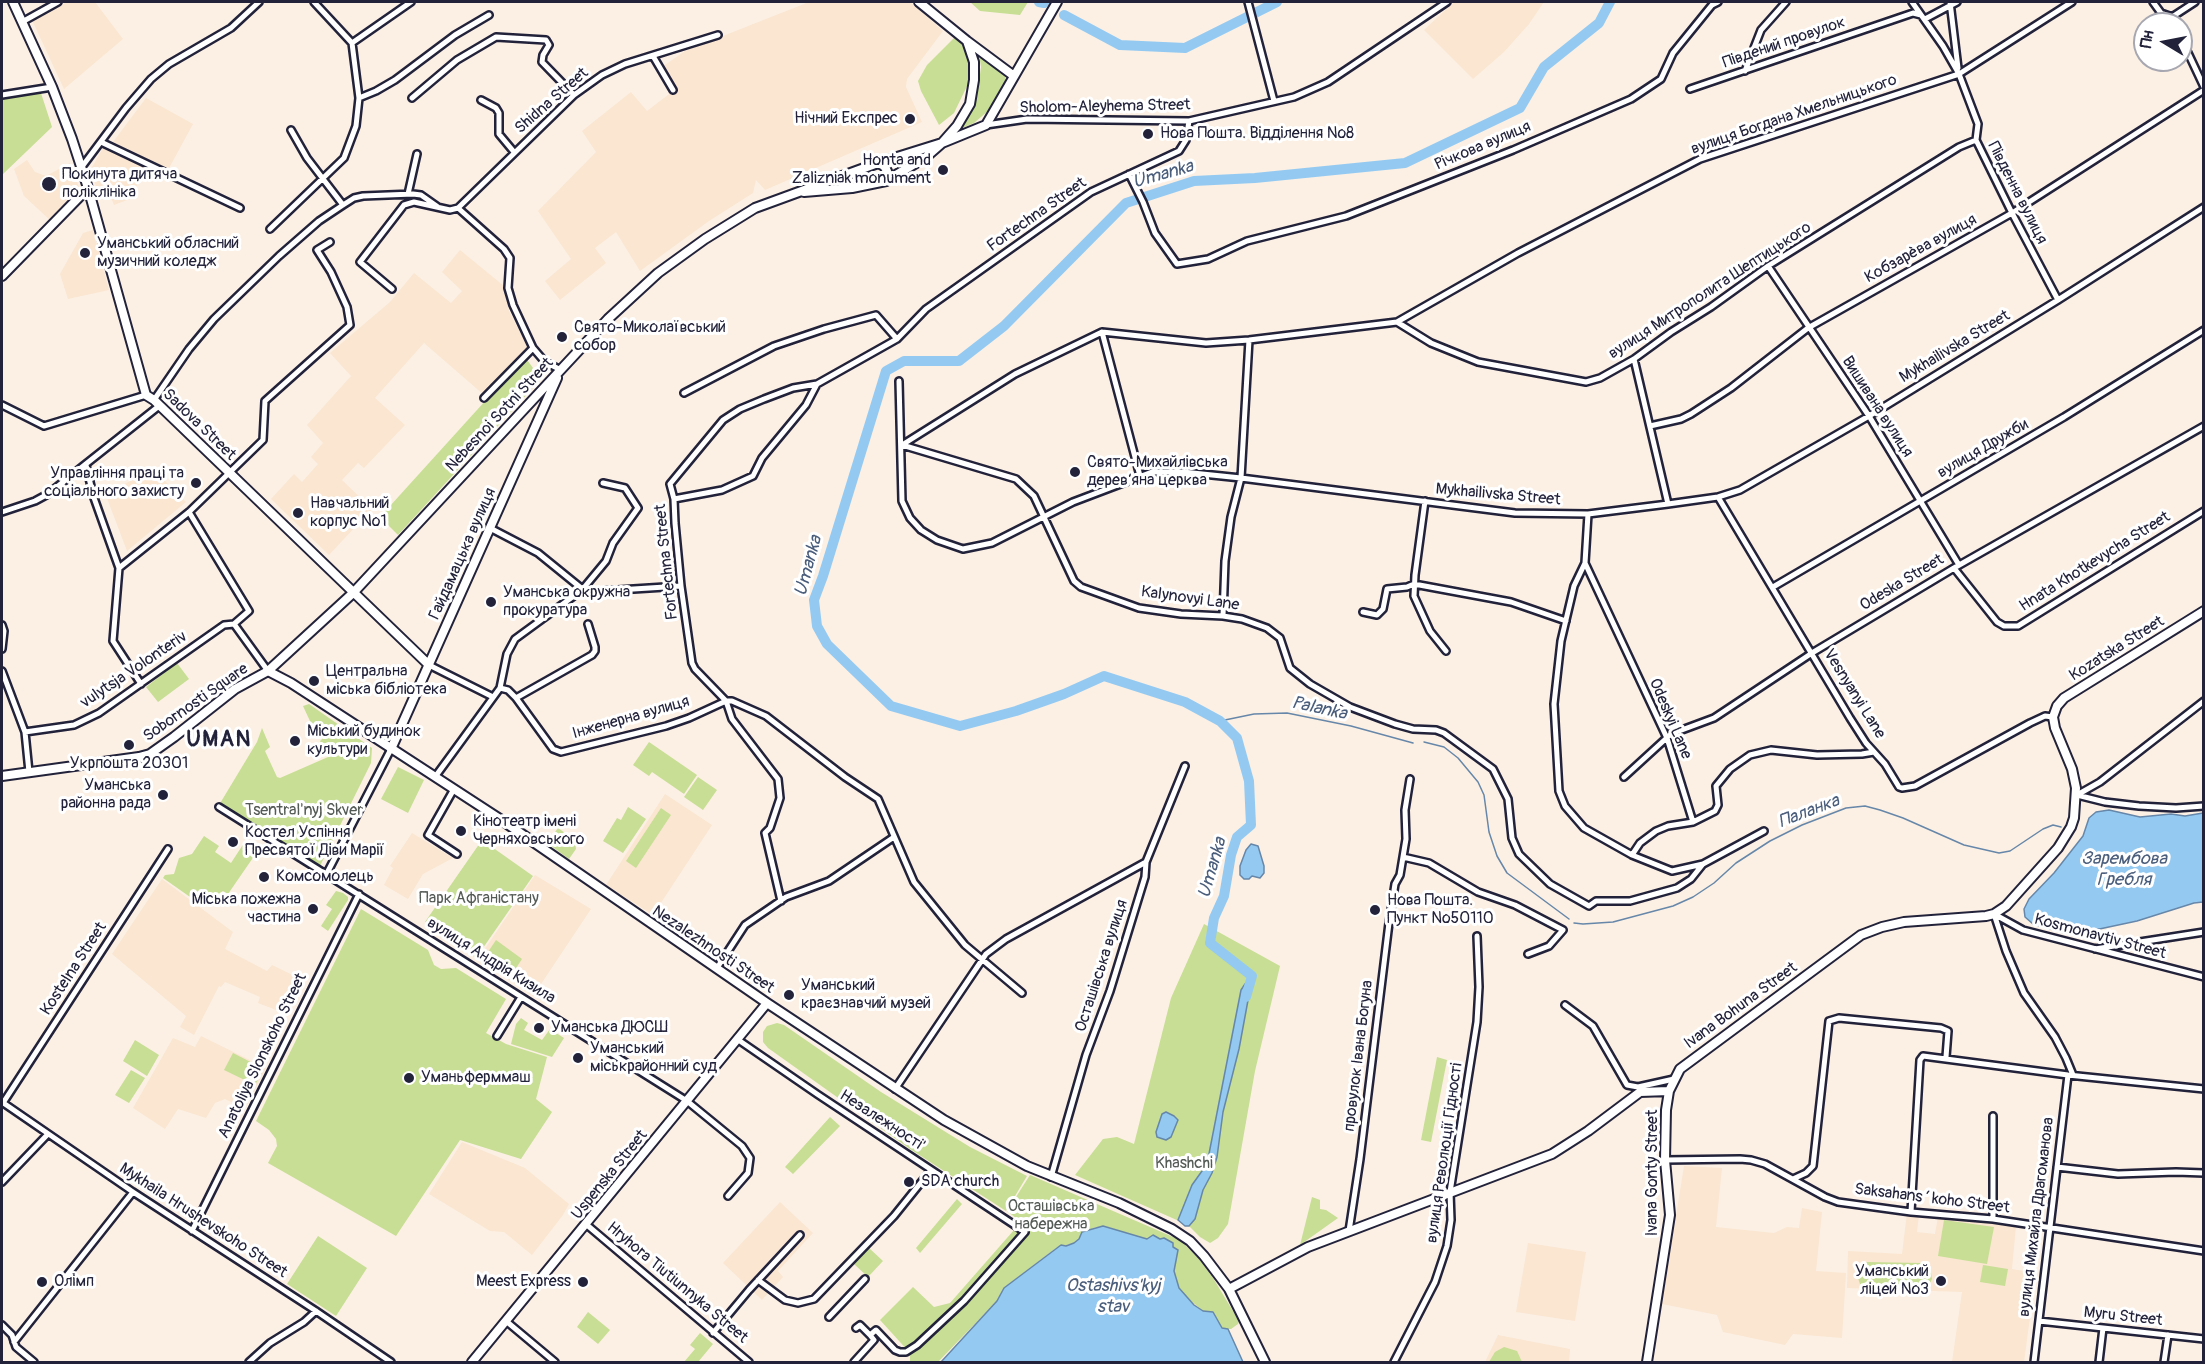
<!DOCTYPE html>
<meta charset="utf-8">
<style>
body{margin:0}
#map{position:relative;width:2205px;height:1364px;overflow:hidden;background:#fcf0e4;font-family:Pangolin,sans-serif}
canvas{display:block}
.frame{position:absolute;inset:0;border:3px solid #22223b;pointer-events:none}
.north{position:absolute;left:2133px;top:12px;width:60px;height:60px;box-sizing:border-box;background:#fff;border:2px solid #a7a7b1;border-radius:50%;rotate:280deg;font-size:16px;font-weight:700;line-height:24px;text-align:center;color:#22223b}
.north::after{content:'';display:block;margin:auto;width:21px;height:27px;background:#22223b;clip-path:polygon(50% 0,100% 100%,50% 72%,0 100%)}
</style>
<div id="map">
<canvas width="2205" height="1364"></canvas>
<div class="frame"></div>
<div class="north">Пн</div>
</div>
<script>
const ctx = document.querySelector('canvas').getContext('2d');
ctx.lineJoin = 'round';
function paint(path, color) {
  ctx.fillStyle = color;
  ctx.fill(path, 'evenodd');
}
function toPath(rows) {
  const path = new Path2D();
  for (const r of rows) {
    path.moveTo(r[0], r[1]);
    for (let i = 2; i < r.length; i += 2) path.lineTo(r[i], r[i + 1]);
  }
  return path;
}
function trace(path, color, width, dash) {
  ctx.strokeStyle = color;
  ctx.lineWidth = width;
  ctx.lineCap = dash ? 'butt' : 'round';
  ctx.setLineDash(dash || []);
  ctx.stroke(path);
}
function write(font, color, halo, rows, align = 'center') {
  ctx.font = font + ' Pangolin,sans-serif';
  ctx.lineWidth = 6;
  ctx.setLineDash([]);
  ctx.textBaseline = 'middle';
  ctx.strokeStyle = halo;
  ctx.fillStyle = color;
  for (const [text, x, y, turn = 0] of rows) {
    ctx.save();
    ctx.translate(x, y);
    ctx.rotate((+turn || 0) * Math.PI / 180);
    ctx.textAlign = isNaN(turn) ? turn : align;
    if (halo) ctx.strokeText(text, 0, 0);
    ctx.fillText(text, 0, 0);
    ctx.restore();
  }
}
paint(toPath([
 [67,2,95,2,123,39,64,89,32,20],
 [809,2,910,2,943,31,907,79,906,87,922,122,765,190,756,180,753,193,709,221,640,271,616,232,595,248,606,263,560,300,545,281,571,259,538,211,596,152,582,131,631,92,647,111,677,88,662,67,685,51],
 [1454,2,1544,2,1529,24,1504,52,1473,79,1424,30],
 [146,98,193,124,168,170,113,142],
 [104,146,146,167,130,199,114,205,110,195,99,197,91,169],
 [27,160,35,172,46,176,70,163,81,192,51,221,24,196,14,169],
 [93,230,109,290,68,299,60,274,83,233],
 [460,250,504,286,509,311,529,350,484,395,424,343,375,398,405,425,364,468,358,463,342,480,372,509,329,555,271,499,294,474,302,482,318,464,311,457,323,443,307,425,351,376,330,353,390,302,414,273,451,303,462,291,442,272],
 [154,470,186,502,127,551,105,493],
 [665,794,712,825,653,915,606,885],
 [412,833,453,858,423,874,408,899,384,885,393,868,390,866],
 [535,875,591,909,533,996,478,959],
 [162,879,233,932,225,949,267,971,272,965,305,981,289,1015,258,1003,260,997,225,982,221,987,219,986,194,1035,180,1027,186,1016,112,954],
 [201,1036,266,1068,245,1109,225,1099,215,1103,206,1118,178,1109,165,1129,133,1108,173,1038,195,1047],
 [462,1142,525,1168,569,1204,563,1215,532,1255,504,1232,490,1231,429,1194],
 [1684,1166,1722,1168,1716,1227,1774,1233,1787,1227,1799,1228,1802,1208,1822,1212,1816,1271,1846,1273,1842,1338,1793,1334,1785,1345,1723,1332,1717,1315,1662,1304],
 [780,1202,813,1233,778,1271,783,1277,762,1300,723,1263],
 [1907,1213,1919,1215,1917,1232,1935,1234,1938,1217,2016,1226,2012,1269,2036,1273,2024,1362,1952,1362,1962,1292,1847,1288,1848,1251,1902,1254],
 [1528,1243,1586,1252,1575,1321,1516,1312],
 [1498,1335,1570,1349,1569,1362,1485,1362]
]), '#fae6d1');
paint(toPath([
 [970,2,1028,2,1020,15,980,11],
 [955,37,963,45,970,62,969,82,954,113,939,125,921,91,918,81,927,65],
 [979,53,1004,72,1006,82,988,111,974,123,960,129,969,113,979,82,981,67],
 [40,90,52,127,2,175,2,97],
 [525,357,541,379,398,535,380,517],
 [177,663,189,679,158,702,146,687],
 [309,704,372,748,371,763,319,868,219,805,257,742,262,728,270,747,265,751,277,777,280,778,328,757,320,741,323,738,320,733,316,734,303,706],
 [649,742,697,775,684,794,652,772,649,776,633,765],
 [398,767,424,780,408,813,381,799],
 [698,777,717,790,703,810,684,797],
 [628,807,646,819,623,853,603,841,617,818,621,820],
 [661,808,671,815,636,868,626,861],
 [558,828,572,838,575,843,576,849,569,859,547,843],
 [204,836,219,846,215,852,231,863,246,840,259,849,228,894,223,891,210,899,213,903,207,904,200,904,163,878,165,875,174,874,179,858,192,854],
 [482,840,533,876,476,958,425,922],
 [336,891,343,893,348,897,348,900,328,931,321,926,332,909,326,905],
 [361,909,428,950,434,965,441,969,456,968,506,999,486,1033,506,1044,547,1057,536,1099,552,1112,521,1159,460,1140,396,1236,268,1163,277,1146,276,1139,269,1130,256,1121],
 [1204,924,1280,966,1255,1071,1228,1224,1218,1238,1210,1243,1200,1237,1188,1225,1075,1175,1103,1139,1117,1137,1134,1144,1171,998],
 [496,940,522,959,514,971,519,974,515,980,484,958],
 [521,1018,528,1023,524,1030,542,1040,550,1029,564,1038,552,1057,511,1044,516,1024],
 [777,1023,784,1025,881,1092,970,1147,1027,1176,1006,1211,910,1149,768,1048,763,1042,763,1032,767,1026],
 [135,1040,159,1055,147,1076,123,1061],
 [233,1053,264,1069,255,1085,224,1070],
 [1437,1057,1447,1060,1431,1142,1421,1140],
 [131,1070,145,1078,129,1103,115,1095],
 [830,1117,840,1126,793,1174,785,1167],
 [1030,1175,1180,1240,1200,1260,1213,1278,1239,1321,1238,1324,1231,1329,1222,1329,1213,1312,1203,1311,1185,1296,1179,1288,1174,1271,1178,1250,1153,1235,1147,1239,1104,1226,1093,1228,1074,1243,1056,1248,1004,1288,997,1301,938,1362,910,1362,910,1353,880,1320,913,1287,934,1307,950,1303,1021,1222,1007,1211],
 [1312,1197,1320,1200,1320,1209,1326,1210,1338,1218,1300,1245],
 [957,1199,962,1204,920,1253,916,1248],
 [1944,1220,1994,1227,1987,1264,1938,1256],
 [318,1236,367,1268,336,1316,287,1284],
 [869,1248,883,1261,868,1277,854,1264],
 [1866,1262,1922,1263,1930,1267,1932,1279,1929,1285,1921,1289,1867,1288,1860,1284,1857,1275,1859,1268],
 [1983,1265,2008,1269,2005,1286,1980,1282],
 [588,1312,610,1330,598,1344,577,1327],
 [700,1333,713,1344,698,1362,684,1362,695,1349,690,1345],
 [1504,1347,1517,1351,1522,1362,1489,1362,1495,1352]
]), '#c7de94');
const water = toPath([
 [2109,810,2140,817,2171,814,2185,816,2203,813,2203,902,2194,903,2137,921,2090,931,2064,933,2033,924,2025,917,2024,909,2029,899,2054,873,2083,836,2089,818,2096,812,2109,810],
 [1251,844,1258,846,1264,866,1264,873,1260,878,1252,876,1249,879,1244,879,1240,875,1240,866,1246,850,1251,844],
 [1245,984,1251,984,1239,1049,1223,1112,1217,1157,1212,1173,1203,1190,1195,1219,1189,1226,1185,1226,1178,1220,1192,1185,1207,1164,1241,990,1245,984],
 [1166,1112,1174,1116,1178,1120,1171,1137,1166,1140,1157,1137,1156,1132,1162,1114,1166,1112],
 [1103,1226,1147,1239,1153,1235,1160,1239,1164,1238,1173,1243,1173,1247,1178,1250,1174,1271,1179,1288,1194,1305,1203,1311,1213,1312,1222,1328,1228,1329,1243,1362,941,1362,997,1301,1004,1288,1061,1245,1066,1246,1074,1243,1079,1239,1082,1232,1103,1226]
]);
paint(water, '#94caf2');
trace(water, '#6687a9', 1.5);
trace(toPath([
 [1220,721,1254,714,1287,713,1351,726,1413,743],
 [1424,742,1444,747,1458,758,1478,782,1484,795,1489,832,1497,856,1507,873,1569,919],
 [1574,923,1583,924,1613,922,1673,906,1693,897,1714,883,1736,863,1770,841,1802,825,1846,808,1865,806,1880,810,1903,818,1964,845,1999,853,2010,851,2043,829,2053,825,2061,827]
]), '#6687a9', 1.5);
trace(toPath([
 [1039,2,1044,3],
 [1064,15,1120,45,1185,48,1277,2],
 [1246,997,1252,976,1210,943,1214,918,1224,896,1231,855,1237,837,1251,825,1249,781,1237,738,1220,721,1185,702,1104,676,1064,694,1016,711,960,726,891,706,827,644,817,626,814,600,823,576,886,371,904,361,959,361,1004,326,1126,203,1194,181,1255,178,1405,163,1520,108,1544,67,1599,23,1610,2]
]), '#94caf2', 10);
const street = toPath([
 [314,2,352,43],
 [1248,2,1274,101],
 [1912,2,1943,46,1959,74,1978,124,1976,140,2012,213,2058,300],
 [1950,2,1958,68],
 [2153,2,2161,13,2172,17],
 [2172,17,2195,2],
 [1925,19,1957,2],
 [22,22,58,2],
 [2181,38,2204,87],
 [352,43,411,2],
 [653,56,673,90],
 [1745,71,1761,30,1786,2],
 [1690,89,1913,13,1921,15],
 [2,95,52,87],
 [359,98,376,91,395,80,455,35,489,15],
 [412,98,457,60,496,37,546,40,549,45,543,55,542,62,574,95],
 [481,100,496,108,499,113,499,134,514,152],
 [986,125,1027,119,1189,121,1294,97,1328,82,1447,2],
 [291,130,307,158,343,205],
 [101,142,240,208],
 [81,168,126,108,151,79,169,64,231,28,259,2],
 [1129,174,1143,202,1155,233,1177,264,1208,259,1247,241,1346,216,1513,150,1631,99,1661,79,1673,53,1712,5,1718,2],
 [408,194,417,154],
 [458,208,574,95,602,75,625,64,718,35],
 [270,229,344,158,356,126,359,98,352,43],
 [1768,266,1869,416,1959,565],
 [392,289,360,262,404,205,414,202,450,210,458,208,504,249,510,258,508,288,513,305,533,348,545,362,561,370],
 [1397,322,1518,253,1700,159,1959,74,2072,2],
 [1102,332,1140,476],
 [1634,359,1668,504],
 [899,381,902,501,910,518,921,530,937,540,963,549,992,543,1073,502,1152,472,1183,472,1241,478,1515,513,1588,514,1668,504,1718,497,1740,490,1869,416,2058,300,2204,207],
 [684,393,774,346,824,329,876,315,897,339],
 [484,398,533,348],
 [154,400,189,349,214,319,279,256,319,221,343,205,354,198,363,196,413,194,421,195,438,207],
 [2,405,44,426,146,395],
 [1650,426,1681,419,1691,414,1731,388,1808,328,2012,213,2204,90],
 [902,445,1015,374,1102,332,1206,343,1249,340,1397,322,1431,343,1478,362,1586,382,1600,378,1634,359,1671,332,1711,307,1768,266,1959,147,1976,140],
 [902,445,1016,479,1034,496,1074,581,1081,587,1139,608,1181,614,1223,616,1242,619,1267,628,1280,638,1290,668,1310,684,1350,707,1395,724,1413,729,1436,730,1444,733,1493,769,1508,799,1512,838,1519,854,1550,884,1589,906,1596,901,1630,901,1677,888,1691,879,1703,864,1764,831],
 [86,465,93,495,119,568,113,641,141,684],
 [1718,497,1850,718,1866,743,1885,764,1899,787,1902,788,1915,786,2030,723,2045,716,2053,717],
 [674,499,722,490,753,476,762,458,806,405,817,384],
 [1425,501,1415,575,1414,596,1430,631,1446,651],
 [2,512,35,501,48,494,159,406],
 [1588,514,1585,563,1574,586,1561,641,1554,704,1559,791,1565,806,1584,828,1632,855,1672,871,1703,864],
 [490,528,538,553,586,592,681,586],
 [1585,563,1667,738,1693,822],
 [119,568,189,512,263,440,265,401,350,325,347,307,331,272,317,250,330,242],
 [1954,568,1997,622,2004,626,2018,626,2204,511],
 [1773,587,2064,417,2204,330],
 [1363,612,1377,615,1383,609,1387,589,1407,587,1414,584,1511,602,1566,621],
 [1223,616,1225,561,1231,517,1241,478,1249,340],
 [234,624,268,671],
 [2,625,4,631,2,649],
 [429,665,493,697],
 [2,671,25,732,29,772],
 [500,688,508,690,516,698,553,749,561,752,666,726,689,718,726,701],
 [516,698,592,655,595,651,595,647,588,624],
 [726,701,732,719,778,779,780,798,770,828,765,833,781,901],
 [25,732,74,725,99,713,224,625,234,624,249,611,189,512],
 [435,777,500,688,507,654,515,639,582,590,606,561,613,543,638,508,625,488,603,483],
 [1624,777,1671,734,1714,718,1812,653,1954,568,2204,426],
 [454,789,428,835,457,854],
 [2077,795,2100,782,2204,701],
 [2077,795,2105,802,2139,806,2176,808,2204,806],
 [219,807,687,1101,742,1146,750,1158,748,1173,728,1196],
 [1632,855,1640,843,1656,831,1668,826,1693,822,1715,811,1718,805,1716,786,1730,769,1750,755,1771,750,1817,755,1862,754,1874,752],
 [1403,857,1429,863,1478,892,1515,905,1563,930,1549,946,1528,954],
 [326,875,391,749],
 [1994,914,2023,930,2204,977],
 [1994,914,2006,951,2024,993,2055,1037,2066,1058,2073,1075],
 [2095,949,2204,932],
 [717,968,745,925,786,897,829,881,894,837],
 [1022,993,965,945,914,882,878,799,845,777,766,716,732,701,726,701,695,669,692,663,681,586,675,523,674,499,670,484,723,420,740,409,764,399,793,388,817,384,897,339,926,309,1091,192,1179,151,1186,140,1189,121],
 [1565,1005,1593,1026,1627,1085,1638,1087,1674,1079],
 [497,1036,521,997],
 [737,1039,817,1094,1025,1232,964,1301,917,1345,906,1352,900,1352,895,1350,876,1330,870,1335,874,1340,854,1362],
 [895,1089,986,954,1006,939,1146,862],
 [2,1102,133,1192,316,1311,391,1362],
 [3,1103,168,849],
 [1993,1116,1993,1219],
 [1665,1160,1740,1159,1751,1160,1765,1164,1825,1197,1838,1202,1911,1212,1993,1219,2204,1251],
 [2057,1167,2118,1174,2176,1172,2204,1173],
 [1051,1177,1086,1055,1110,991,1145,877,1146,862,1185,766],
 [1793,1179,1806,1173,1813,1166,1829,1021,1839,1018,1941,1028,1948,1031,1946,1057],
 [2,1182,48,1134],
 [1911,1212,1920,1060,1923,1056,2068,1075,2204,1089],
 [587,1225,749,1362],
 [192,1231,359,894],
 [1349,1231,1360,1159,1389,923,1395,884,1400,875,1406,839,1405,810,1410,779],
 [758,1280,785,1300,798,1303,814,1299,894,1216,931,1170],
 [829,1317,865,1279],
 [506,1321,555,1362],
 [2039,1321,2204,1339],
 [2,1325,12,1335,16,1347,34,1362],
 [856,1328,860,1325,870,1335],
 [713,1333,749,1290,800,1235],
 [14,1342,133,1192],
 [249,1362,270,1343,304,1322,316,1311],
 [1394,1362,1435,1282,1447,1246,1451,1220,1450,1192,1477,1022,1479,987,1477,936],
 [2034,1362,2068,1075],
 [2099,1362,2103,1328],
 [2164,1362,2168,1335]
]);
const secondary = toPath([
 [13,2,52,87,72,139,88,188,146,395,154,400,429,665],
 [919,2,967,41,1014,76],
 [878,163,884,166,887,171,886,181],
 [804,192,852,188,886,181,926,157,942,143,957,126,970,104,974,80,974,62,967,41],
 [2,276,88,188],
 [268,671,291,683,500,819,767,1003,944,1120,1027,1166,1119,1203,1172,1229,1190,1241,1204,1256,1229,1289,1265,1362],
 [391,749,557,378],
 [2,776,139,757,150,754,174,737,235,689,268,671,353,593,608,319,658,273,705,239,755,208,878,163,942,143,986,125,1057,2],
 [1229,1289,1308,1247,1552,1154,1588,1131,1640,1092,1669,1091],
 [472,1362,767,1003],
 [1647,1362,1670,1215,1665,1160,1666,1110,1669,1091,1680,1069,1861,935,1882,927,1904,922,1986,916,1994,914,2006,906,2058,848,2071,827,2074,818,2076,788,2072,769,2055,728,2053,717,2057,706,2064,698,2204,611]
]);
trace(street, '#22223b', 10);
trace(secondary, '#22223b', 12);
trace(street, '#fff', 5);
trace(secondary, '#fff', 8);
for (const [x, y, r, color] of [
 [910,119,6,"#22223b"],
 [1148,134,6,"#22223b"],
 [943,170,6,"#22223b"],
 [49,184,8,"#22223b"],
 [85,253,6,"#22223b"],
 [562,337,6,"#22223b"],
 [1075,472,6,"#22223b"],
 [196,483,6,"#22223b"],
 [298,513,6,"#22223b"],
 [491,602,6,"#22223b"],
 [314,681,6,"#22223b"],
 [295,741,6,"#22223b"],
 [129,745,6,"#22223b"],
 [163,795,6,"#22223b"],
 [461,831,6,"#22223b"],
 [233,842,6,"#22223b"],
 [264,877,6,"#22223b"],
 [313,909,6,"#22223b"],
 [1375,910,6,"#22223b"],
 [789,995,6,"#22223b"],
 [539,1028,6,"#22223b"],
 [578,1058,6,"#22223b"],
 [409,1078,6,"#22223b"],
 [909,1182,6,"#22223b"],
 [1941,1281,6,"#22223b"],
 [42,1282,6,"#22223b"],
 [583,1282,6,"#22223b"]
]) {
  const dot = new Path2D();
  dot.arc(x, y, r, 0, 2 * Math.PI);
  ctx.fillStyle = color;
  ctx.fill(dot);
  trace(dot, '#fff', 2);
}
write('16px', '#22223b', '#fff', [
 ["Південий провулок",1784,43,-19],
 ["Shidna Street",552,101,-41],
 ["Sholom-Aleyhema Street",1105,107,-1],
 ["вулиця Богдана Хмельницького",1794,115,-19],
 ["Річкова вулиця",1483,146,-23],
 ["Південна вулиця",2017,193,63],
 ["Fortechna Street",1037,215,-35],
 ["Кобзарèва вулиця",1921,249,-29],
 ["вулиця Митрополита Шептицького",1710,291,-33],
 ["Mykhailivska Street",1955,347,-31],
 ["Вишивана вулиця",1877,407,57],
 ["Nebesnoi Sotni Street",500,415,-47],
 ["Sadova Street",199,425,44],
 ["вулиця Дружби",1983,449,-30],
 ["Mykhailivska Street",1498,495,5],
 ["Гайдамацька вулиця",463,554,-66],
 ["Fortechna Street",667,562,-96],
 ["Hnata Khotkevycha Street",2095,562,-32],
 ["Odeska Street",1902,583,-31],
 ["Kalynovyi Lane",1190,599,8],
 ["Kozatska Street",2117,649,-32],
 ["vulytsja Volonteriv",134,670,-34],
 ["Vesnyanyi Lane",1854,694,58],
 ["Sobornosti Square",196,703,-35],
 ["Інженерна вулиця",631,718,-16],
 ["Odeskyi Lane",1670,719,67],
 ["Kosmonavtiv Street",2100,937,15],
 ["Nezalezhnosti Street",713,950,34],
 ["вулиця Андрія Кизила",491,961,32],
 ["Осташівська вулиця",1102,966,-72],
 ["Kostelna Street",74,969,-57],
 ["Ivana Bohuna Street",1741,1006,-36],
 ["Anatoliya Slonskoho Street",263,1056,-64],
 ["провулок Івана Богуна",1359,1056,-83],
 ["Незалежності'",882,1121,33],
 ["вулиця Революції Гідності",1445,1153,-82],
 ["Ivana Gonty Street",1653,1173,-90],
 ["Uspenska Street",610,1175,-51],
 ["Saksahansʹkoho Street",1932,1199,7],
 ["вулиця Михайла Драгоманова",2037,1217,-83],
 ["Mykhaila Hrushevskoho Street",203,1221,33],
 ["Hryhora Tiutiunnyka Street",677,1283,40],
 ["Myru Street",2123,1317,6]
]);
write('16px', '#22223b', '#fff', [
 ["Нічний Експрес",898,119,"right"],
 ["Нова Пошта. Відділення №8",1160,134],
 ["Honta and",931,161,"right"],
 ["Zalizniak monument",931,179,"right"],
 ["Покинута дитяча",62,175],
 ["поліклініка",62,193],
 ["Уманський обласний",97,244],
 ["музичний коледж",97,262],
 ["Свято-Миколаївський",574,328],
 ["собор",574,346],
 ["Свято-Михайлівська",1087,463],
 ["деревʼяна церква",1087,481],
 ["Управління праці та",184,474,"right"],
 ["соціального захисту",184,492,"right"],
 ["Навчальний",310,504],
 ["корпус №1",310,522],
 ["Уманська окружна",503,593],
 ["прокуратура",503,611],
 ["Центральна",326,672],
 ["міська бібліотека",326,690],
 ["Міський будинок",307,732],
 ["культури",307,750],
 ["Укрпошта 20301",129,764,"center"],
 ["Уманська",151,786,"right"],
 ["районна рада",151,804,"right"],
 ["Кінотеатр імені",473,822],
 ["Черняховського",473,840],
 ["Костел Успіння",245,833],
 ["Пресвятої Діви Марії",245,851],
 ["Комсомолець",276,877],
 ["Міська пожежна",301,900,"right"],
 ["частина",301,918,"right"],
 ["Нова Пошта.",1387,901],
 ["Пункт №50110",1387,919],
 ["Уманський",801,986],
 ["краєзнавчий музей",801,1004],
 ["Уманська ДЮСШ",551,1028],
 ["Уманський",590,1049],
 ["міськрайонний суд",590,1067],
 ["Уманьферммаш",421,1078],
 ["SDA church",921,1182],
 ["Уманський",1929,1272,"right"],
 ["ліцей №3",1929,1290,"right"],
 ["Олімп",54,1282],
 ["Meest Express",571,1282,"right"]
], 'left');
write('16px', '#545a56', '#fff', [
 ["Tsentral'nyj Skver",304,811],
 ["Парк Афганістану",479,899],
 ["Khashchi",1184,1164],
 ["Осташівська",1051,1207],
 ["набережна",1051,1225]
]);
write('italic 18px', '#4a5d7b', '#fff', [
 ["Umanka",1163,175,-16],
 ["Umanka",809,566,-75],
 ["Palanka",1319,709,12],
 ["Паланка",1809,812,-21],
 ["Зарембова",2124,859],
 ["Гребля",2124,880],
 ["Umanka",1213,868,-74],
 ["Ostashivs'kyj",1113,1286],
 ["stav",1113,1307]
]);
ctx.letterSpacing = '1.5px';
write('bold 22px', '#22223b', '#fff', [
 ["UMAN",219,740]
]);
ctx.letterSpacing = '0px';
</script>
